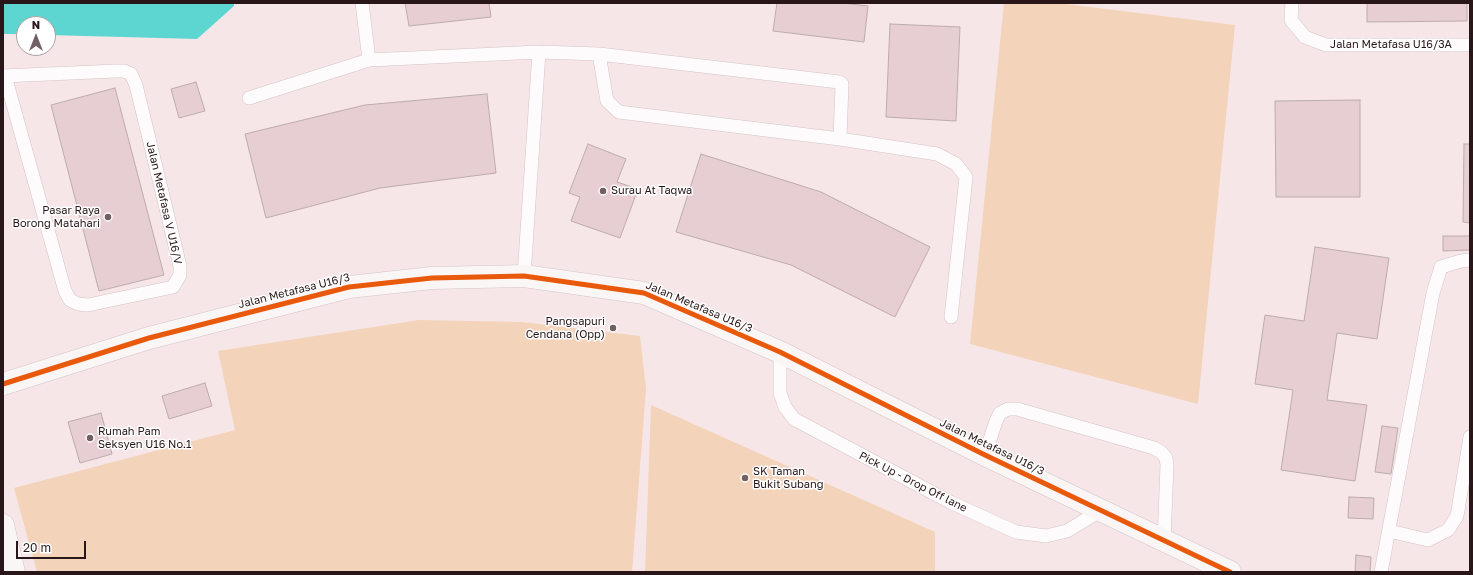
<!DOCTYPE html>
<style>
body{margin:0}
#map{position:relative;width:1473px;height:575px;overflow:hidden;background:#f7e6e8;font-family:"Golos Text",sans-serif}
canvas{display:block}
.frame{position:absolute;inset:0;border:4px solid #291619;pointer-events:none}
.north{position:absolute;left:16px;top:16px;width:40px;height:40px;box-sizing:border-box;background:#fff;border:1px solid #a9a2a3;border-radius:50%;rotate:0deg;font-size:11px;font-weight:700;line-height:16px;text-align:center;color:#291619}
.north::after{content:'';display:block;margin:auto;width:14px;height:18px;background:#715f61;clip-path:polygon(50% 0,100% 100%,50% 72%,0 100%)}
.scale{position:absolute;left:16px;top:541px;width:70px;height:18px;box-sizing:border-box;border:2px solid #291619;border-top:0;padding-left:5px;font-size:12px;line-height:14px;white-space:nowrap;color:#291619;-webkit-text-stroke:3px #fff;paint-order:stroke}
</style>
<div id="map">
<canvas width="1473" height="575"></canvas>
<div class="frame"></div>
<div class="north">N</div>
<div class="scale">20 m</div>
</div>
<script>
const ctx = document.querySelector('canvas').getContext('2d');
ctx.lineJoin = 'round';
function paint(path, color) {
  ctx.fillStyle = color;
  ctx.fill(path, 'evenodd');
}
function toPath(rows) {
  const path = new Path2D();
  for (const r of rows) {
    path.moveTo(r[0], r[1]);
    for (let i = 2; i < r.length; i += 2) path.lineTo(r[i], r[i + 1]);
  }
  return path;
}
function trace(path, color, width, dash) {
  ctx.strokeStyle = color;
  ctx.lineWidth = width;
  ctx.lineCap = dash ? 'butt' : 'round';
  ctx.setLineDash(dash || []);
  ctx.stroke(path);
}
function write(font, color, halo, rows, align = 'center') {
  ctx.font = font + ' "Golos Text",sans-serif';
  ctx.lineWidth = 3;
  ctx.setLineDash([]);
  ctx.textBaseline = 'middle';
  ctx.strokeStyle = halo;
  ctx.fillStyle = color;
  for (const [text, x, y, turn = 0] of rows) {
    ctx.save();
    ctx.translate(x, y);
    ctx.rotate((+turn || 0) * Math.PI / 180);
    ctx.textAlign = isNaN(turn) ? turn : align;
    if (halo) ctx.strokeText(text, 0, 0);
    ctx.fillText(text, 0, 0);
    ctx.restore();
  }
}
paint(toPath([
 [1004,3,1058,3,1235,25,1198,404,970,344],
 [419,320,522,322,640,336,646,389,632,572,37,572,14,488,235,430,218,351],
 [651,405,935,532,935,572,645,572]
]), '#f3d3b9');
paint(toPath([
 [3,3,234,3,234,6,197,39,48,35,48,24,24,24,24,34,3,34]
]), '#5dd5d0');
const building = toPath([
 [405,3,489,3,491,17,409,26,405,3],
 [777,3,842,3,868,6,864,42,773,31,777,3],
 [1367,3,1467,3,1467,21,1367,22,1367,3],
 [890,24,960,27,956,121,886,117,890,24],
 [196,82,205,111,179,118,171,89,196,82],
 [115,88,164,275,99,291,51,105,115,88],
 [487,94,496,173,380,188,266,218,245,134,365,105,487,94],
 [1360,100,1360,197,1276,197,1275,101,1360,100],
 [588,144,626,159,617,182,638,189,620,238,571,221,580,197,569,193,588,144],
 [1464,144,1470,144,1470,223,1463,222,1464,144],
 [701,154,821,192,930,247,895,317,791,265,676,232,701,154],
 [1443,236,1470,236,1470,250,1443,251,1443,236],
 [1315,247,1389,258,1377,339,1337,333,1327,400,1367,405,1355,481,1281,470,1293,390,1255,384,1265,315,1304,321,1315,247],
 [205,383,212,406,169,419,162,396,205,383],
 [101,413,112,454,80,463,68,422,101,413],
 [1382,426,1398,428,1391,474,1375,472,1382,426],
 [1349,497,1374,498,1373,519,1348,518,1349,497],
 [1356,555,1371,557,1370,572,1355,572,1356,555]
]);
paint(building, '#e6ced2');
trace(building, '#bcabad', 1);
const lane = toPath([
 [362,3,369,60],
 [1292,3,1291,20,1305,37,1326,45,1470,45],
 [599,54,607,101,619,112,840,139],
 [3,76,116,71,124,71,131,74,136,85,180,266,180,275,173,287,88,305,78,304,70,300,65,291,5,76],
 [249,98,369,60,539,52,599,54,839,82,842,84,840,139,937,154,956,164,966,177,951,317],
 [524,276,539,52],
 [780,352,780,393,785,407,794,419,950,502,1016,532,1046,536,1067,531,1100,511],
 [985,455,996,421,1000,413,1008,409,1017,409,1154,448,1161,452,1166,458,1167,465,1164,541],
 [1389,531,1428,540,1448,530,1457,516,1470,437],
 [1381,572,1433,293,1441,267,1461,261,1470,260]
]);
const secondary = toPath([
 [3,384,149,338,349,287,432,278,524,276,644,293,780,352,985,455,1230,572],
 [3,525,14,572]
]);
trace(lane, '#d4c3c5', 14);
trace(secondary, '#d4c3c5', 23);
trace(lane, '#fefbfc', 13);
trace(secondary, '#faf6f6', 22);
trace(toPath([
 [3,384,149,338,349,287,432,278,524,276,644,293,780,352,985,455,1230,572]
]), '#e8590c', 5);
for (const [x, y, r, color] of [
 [603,191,4,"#715f61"],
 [108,217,4,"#715f61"],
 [613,328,4,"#715f61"],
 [90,438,4,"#715f61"],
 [745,478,4,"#715f61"]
]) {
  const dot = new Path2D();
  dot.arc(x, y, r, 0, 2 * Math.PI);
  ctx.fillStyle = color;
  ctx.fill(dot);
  trace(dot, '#fff', 1.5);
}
write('11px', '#291619', '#fff', [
 ["Jalan Metafasa U16/3A",1391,45],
 ["Jalan Metafasa V U16/V",164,203,77],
 ["Jalan Metafasa U16/3",294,291,-14],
 ["Jalan Metafasa U16/3",699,307,23],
 ["Jalan Metafasa U16/3",992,447,26],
 ["Pick Up - Drop Off lane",913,482,27]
]);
write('11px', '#291619', '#fff', [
 ["Surau At Taqwa",611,191],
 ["Pasar Raya",100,211,"right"],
 ["Borong Matahari",100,224,"right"],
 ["Pangsapuri",605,322,"right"],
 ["Cendana (Opp)",605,335,"right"],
 ["Rumah Pam",98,432],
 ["Seksyen U16 No.1",98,445],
 ["SK Taman",753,472],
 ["Bukit Subang",753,485]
], 'left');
</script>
